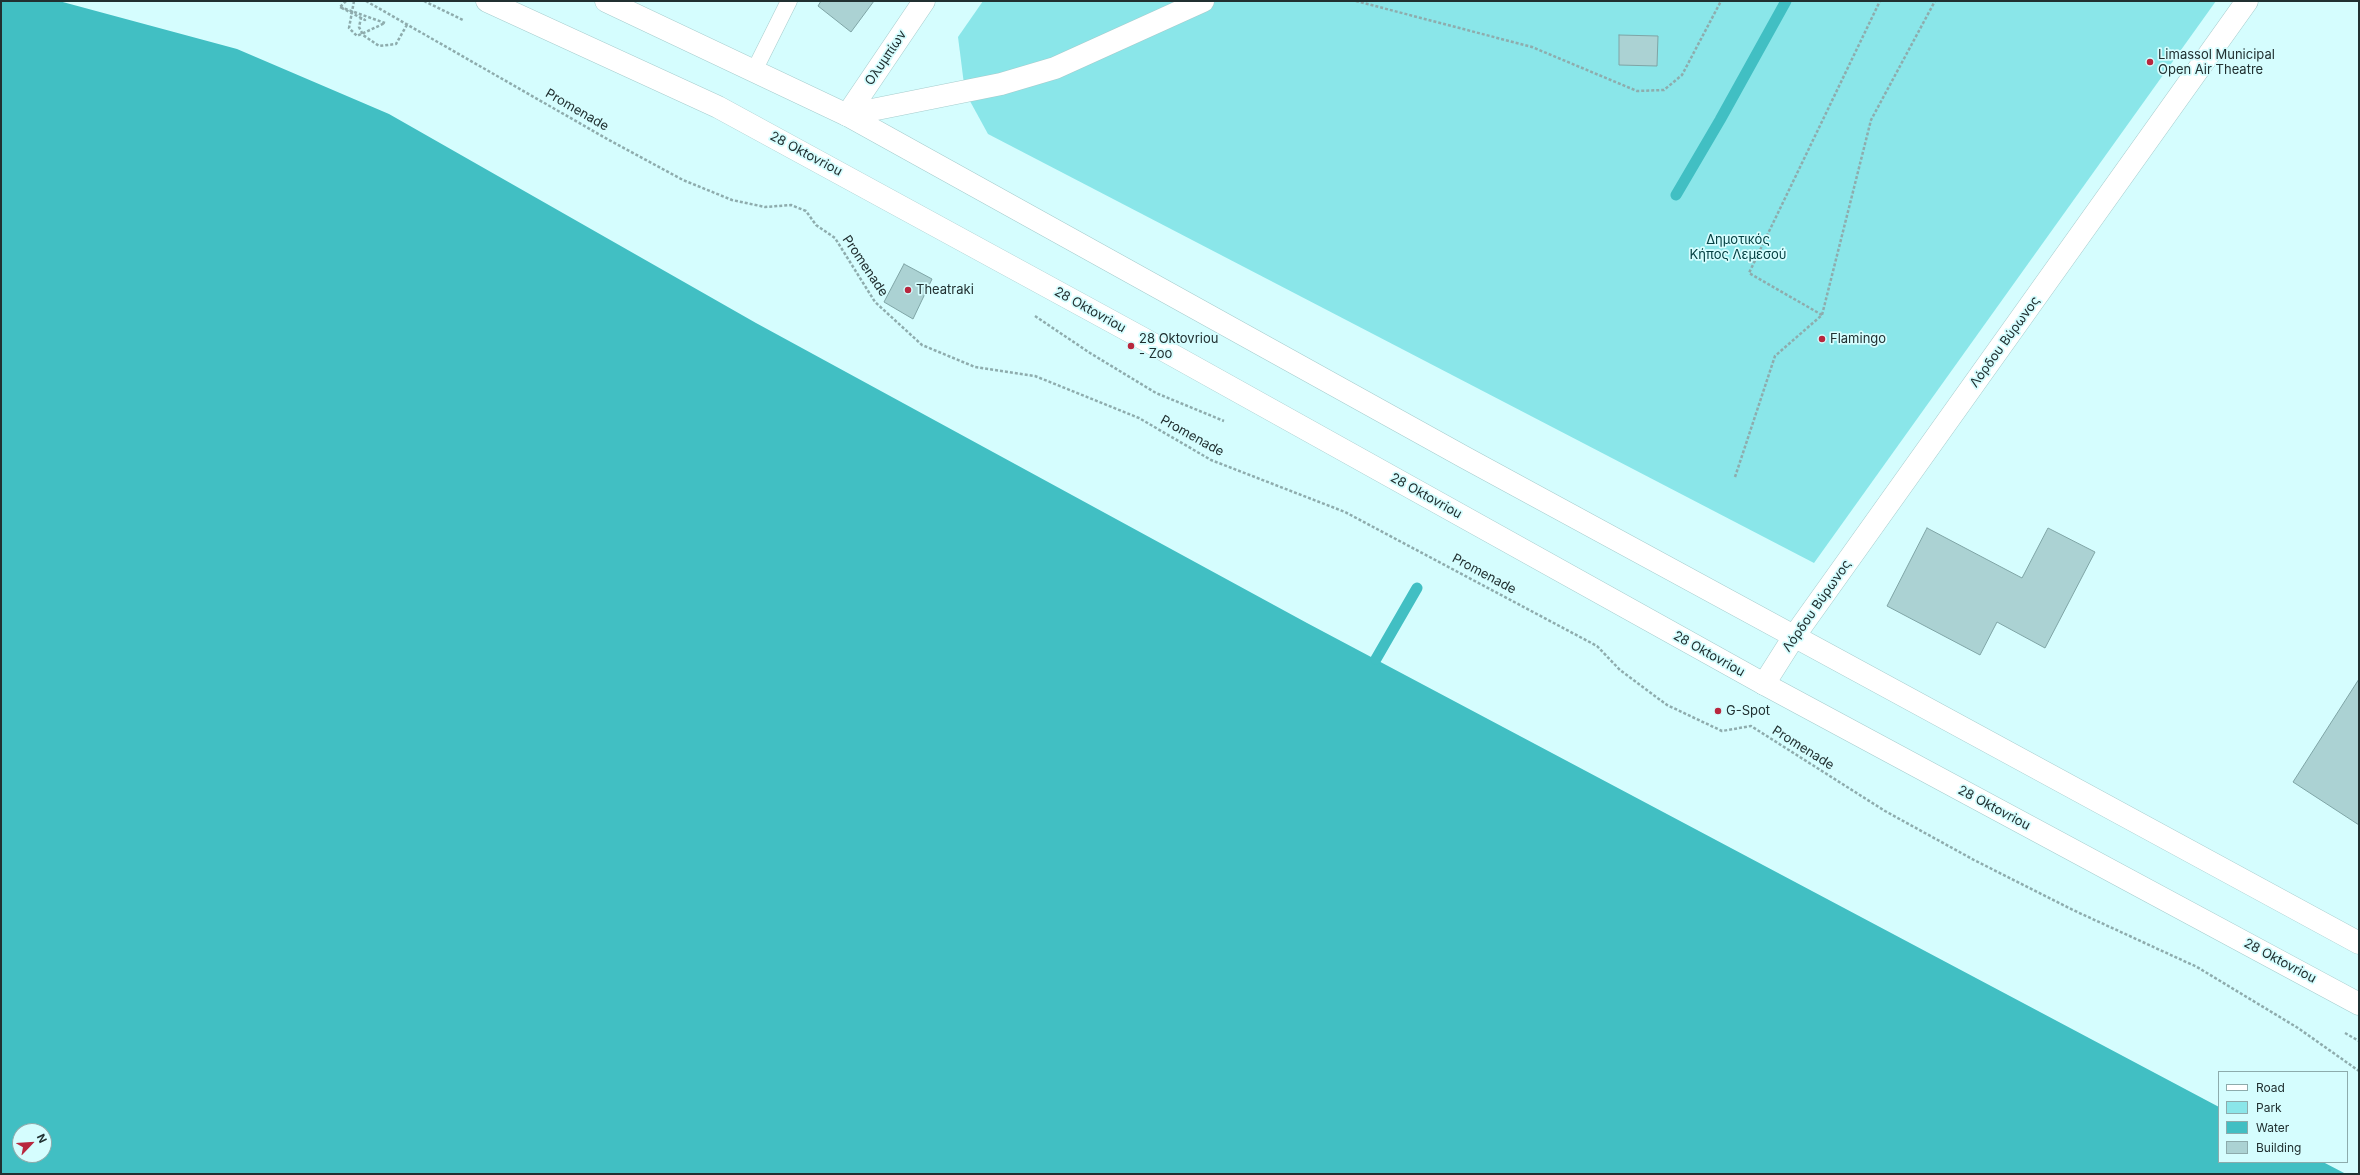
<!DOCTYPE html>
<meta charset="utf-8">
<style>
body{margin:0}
#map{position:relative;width:2360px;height:1175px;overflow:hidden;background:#d5fdfe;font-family:Inter,sans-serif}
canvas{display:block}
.frame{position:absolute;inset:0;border:2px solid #213031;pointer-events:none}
.legend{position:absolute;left:2218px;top:1071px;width:130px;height:92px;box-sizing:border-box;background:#d5fdfe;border:1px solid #8dabac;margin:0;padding:5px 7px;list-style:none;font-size:12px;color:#213031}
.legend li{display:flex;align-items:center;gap:8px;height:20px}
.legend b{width:20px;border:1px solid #8dabac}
.north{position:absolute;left:12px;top:1123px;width:40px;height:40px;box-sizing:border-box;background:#d5fdfe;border:1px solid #8dabac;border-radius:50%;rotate:65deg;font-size:11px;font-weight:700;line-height:16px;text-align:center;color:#213031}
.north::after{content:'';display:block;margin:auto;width:14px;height:18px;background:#b8273e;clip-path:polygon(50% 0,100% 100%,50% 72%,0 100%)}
</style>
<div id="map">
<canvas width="2360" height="1175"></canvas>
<div class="frame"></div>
<ul class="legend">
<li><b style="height:5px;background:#fff"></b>Road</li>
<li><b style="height:11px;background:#8ae6e9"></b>Park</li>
<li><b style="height:11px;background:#41bfc3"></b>Water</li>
<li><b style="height:11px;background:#abd2d3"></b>Building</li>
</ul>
<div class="north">N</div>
</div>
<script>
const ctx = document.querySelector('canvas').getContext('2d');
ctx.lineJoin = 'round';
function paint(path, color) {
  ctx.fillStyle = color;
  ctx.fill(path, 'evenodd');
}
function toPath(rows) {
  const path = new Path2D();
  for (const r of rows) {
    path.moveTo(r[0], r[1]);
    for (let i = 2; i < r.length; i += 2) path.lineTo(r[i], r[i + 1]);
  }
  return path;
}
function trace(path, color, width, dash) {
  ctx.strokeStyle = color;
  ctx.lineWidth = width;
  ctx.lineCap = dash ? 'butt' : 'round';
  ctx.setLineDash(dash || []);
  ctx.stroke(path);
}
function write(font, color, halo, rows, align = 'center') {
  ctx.font = font + ' Inter,sans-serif';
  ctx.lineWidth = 3.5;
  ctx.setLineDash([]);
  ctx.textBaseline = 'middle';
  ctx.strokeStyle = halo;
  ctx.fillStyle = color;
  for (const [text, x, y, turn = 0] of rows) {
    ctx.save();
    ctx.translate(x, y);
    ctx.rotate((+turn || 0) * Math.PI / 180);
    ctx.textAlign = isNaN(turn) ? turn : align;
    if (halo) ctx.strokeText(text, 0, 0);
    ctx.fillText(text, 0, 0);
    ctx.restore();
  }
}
paint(toPath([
 [983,1,2216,1,1814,563,988,134,965,92,958,37]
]), '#8ae6e9');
paint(toPath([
 [1,1,59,1,237,49,389,114,756,323,1307,623,2219,1107,2219,1162,2323,1162,2346,1174,1,1174],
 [20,1131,44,1131,44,1155,20,1155]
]), '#41bfc3');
trace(toPath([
 [1676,195,1720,120,1786,1],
 [1376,659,1417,588]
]), '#41bfc3', 11);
const building = toPath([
 [821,1,874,1,851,32,818,6,821,1],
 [1619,35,1658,36,1657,66,1619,65,1619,35],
 [904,264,932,279,913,319,884,302,904,264],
 [1927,528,2022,578,2048,528,2095,552,2045,648,1997,622,1980,655,1887,606,1927,528],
 [2359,679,2359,825,2293,782,2359,679]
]);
paint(building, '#abd2d3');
trace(building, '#7fa5a6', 1);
const lane = toPath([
 [754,71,789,1]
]);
const street = toPath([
 [847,115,1001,84,1055,68,1203,1],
 [847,115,924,1]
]);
const secondary = toPath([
 [1764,684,1795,635,2247,1]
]);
const primary = toPath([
 [487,1,718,107,1142,338,1764,684,2359,1004],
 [606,1,847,115,1464,457,2359,943]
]);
trace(lane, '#a5cccd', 17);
trace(street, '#a5cccd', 23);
trace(secondary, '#a5cccd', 23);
trace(primary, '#a5cccd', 23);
trace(toPath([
 [346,1,340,7,365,20,361,18,359,27,363,35,379,46,396,44,408,23],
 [354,1,349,28,357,36,385,23],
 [366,1,609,140,683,180,732,200,765,207,791,205,806,211,816,225,835,238,875,302,922,345,975,367,1035,376,1139,418,1211,460,1345,512,1597,646,1620,670,1667,705,1722,731,1751,726,1885,811,1974,860,2073,910,2197,967,2298,1028,2359,1071],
 [424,1,463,20],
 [1356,1,1532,47,1637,91,1664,90,1682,75,1721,1],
 [1822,315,1749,273,1880,1],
 [1035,316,1090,353,1156,393,1224,421],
 [1735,477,1775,356,1822,315,1871,120,1935,1],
 [2345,1033,2359,1041]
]), '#8eacad', 2.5, [3, 2]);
trace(lane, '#fff', 16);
trace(street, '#fff', 22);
trace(secondary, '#fff', 22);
trace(primary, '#fff', 22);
trace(toPath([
 [340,7,385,23]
]), '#8eacad', 2.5, [3, 2]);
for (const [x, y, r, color] of [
 [2150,62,4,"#b8273e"],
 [908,290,4,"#b8273e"],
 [1822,339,4,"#b8273e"],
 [1131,346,4,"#b8273e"],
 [1718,711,4,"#b8273e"]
]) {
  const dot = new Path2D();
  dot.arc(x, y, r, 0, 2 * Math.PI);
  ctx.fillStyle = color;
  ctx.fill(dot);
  trace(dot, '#d5fdfe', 1.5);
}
write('13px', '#213031', '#d5fdfe', [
 ["Limassol Municipal",2158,55],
 ["Open Air Theatre",2158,70],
 ["Theatraki",916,290],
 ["28 Oktovriou",1139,339],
 ["- Zoo",1139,354],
 ["Flamingo",1830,339],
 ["G-Spot",1726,711]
], 'left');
write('13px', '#213031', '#d5fdfe', [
 ["Ολυμπίων",886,58,-56],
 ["Promenade",577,110,30],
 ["28 Oktovriou",806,154,28],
 ["Promenade",865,266,56],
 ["28 Oktovriou",1090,310,29],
 ["Λόρδου Βύρωνος",2005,342,-54],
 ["Promenade",1192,436,29],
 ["28 Oktovriou",1426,496,29],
 ["Promenade",1484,574,28],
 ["Λόρδου Βύρωνος",1817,606,-55],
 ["28 Oktovriou",1709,654,29],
 ["Promenade",1803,748,32],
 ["28 Oktovriou",1994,808,28],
 ["28 Oktovriou",2280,961,28]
]);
write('13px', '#054042', '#d5fdfe', [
 ["Δημοτικός",1738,240],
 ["Κήπος Λεμεσού",1738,255]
]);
</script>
